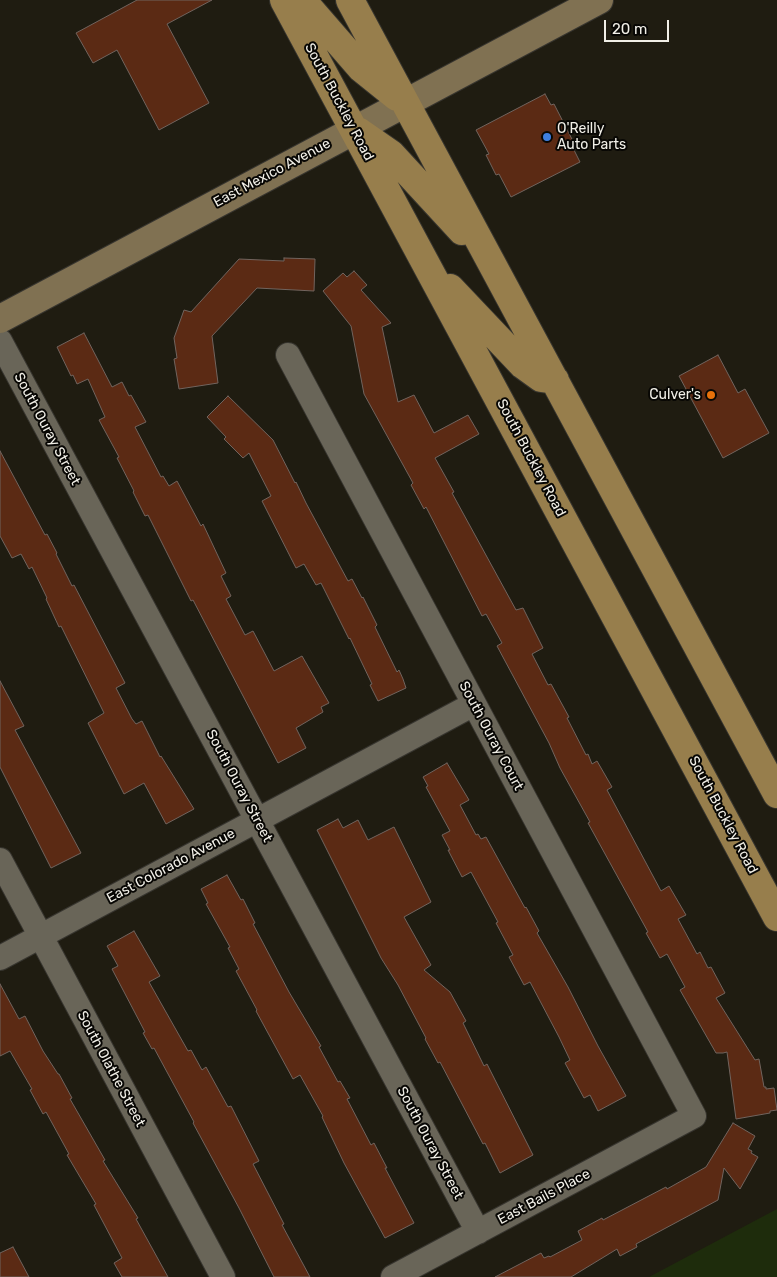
<!DOCTYPE html>
<style>
body{margin:0}
#map{position:relative;width:777px;height:1277px;overflow:hidden;background:#1f1c11;font-family:Rubik,sans-serif}
canvas{display:block}
.scale{position:absolute;left:604px;top:20px;width:65px;height:22px;box-sizing:border-box;border:2px solid #f1efe7;border-top:0;padding-left:6px;font-size:15px;line-height:18px;white-space:nowrap;color:#f1efe7;-webkit-text-stroke:4px #080704;paint-order:stroke}
</style>
<div id="map">
<canvas width="777" height="1277"></canvas>
<div class="scale">20 m</div>
</div>
<script>
const ctx = document.querySelector('canvas').getContext('2d');
ctx.lineJoin = 'round';
function paint(path, color) {
  ctx.fillStyle = color;
  ctx.fill(path, 'evenodd');
}
function toPath(rows) {
  const path = new Path2D();
  for (const r of rows) {
    path.moveTo(r[0], r[1]);
    for (let i = 2; i < r.length; i += 2) path.lineTo(r[i], r[i + 1]);
  }
  return path;
}
function trace(path, color, width, dash) {
  ctx.strokeStyle = color;
  ctx.lineWidth = width;
  ctx.lineCap = dash ? 'butt' : 'round';
  ctx.setLineDash(dash || []);
  ctx.stroke(path);
}
function write(font, color, halo, rows, align = 'center') {
  ctx.font = font + ' Rubik,sans-serif';
  ctx.lineWidth = 4;
  ctx.setLineDash([]);
  ctx.textBaseline = 'middle';
  ctx.strokeStyle = halo;
  ctx.fillStyle = color;
  for (const [text, x, y, turn = 0] of rows) {
    ctx.save();
    ctx.translate(x, y);
    ctx.rotate((+turn || 0) * Math.PI / 180);
    ctx.textAlign = isNaN(turn) ? turn : align;
    if (halo) ctx.strokeText(text, 0, 0);
    ctx.fillText(text, 0, 0);
    ctx.restore();
  }
}
paint(toPath([
 [777,1209,777,1277,649,1277]
]), '#1e2c0c');
const building = toPath([
 [137,0,212,0,167,24,209,103,159,130,117,50,93,63,76,33,137,0],
 [545,94,551,105,554,104,577,149,574,150,580,162,511,197,499,174,496,175,486,155,489,154,476,130,545,94],
 [284,258,315,259,314,291,257,288,212,336,218,383,179,389,174,359,177,358,174,338,184,310,191,312,239,259,284,261,284,258],
 [354,271,367,285,361,290,391,323,382,327,398,402,414,395,434,433,468,415,479,434,435,458,454,492,452,493,516,610,523,608,543,648,532,654,548,685,551,684,569,717,567,718,586,755,588,754,592,764,597,761,612,787,607,790,661,891,669,886,686,915,678,919,697,954,700,952,708,968,711,967,725,993,716,998,755,1060,759,1059,764,1087,766,1087,766,1089,774,1088,777,1110,770,1111,770,1113,736,1119,727,1052,723,1053,716,1053,680,990,685,987,667,954,660,958,646,933,648,932,588,823,590,822,560,768,549,743,497,646,502,643,486,614,482,616,426,507,424,509,411,485,413,483,364,394,351,326,323,291,343,273,347,277,354,271],
 [84,333,112,387,122,382,129,396,131,395,146,422,135,427,161,477,163,476,169,486,177,481,201,526,203,524,226,573,221,576,231,596,226,599,245,635,253,631,274,671,302,656,329,703,321,707,323,712,296,728,306,748,278,763,193,600,191,601,148,515,145,516,133,492,134,491,117,458,119,457,99,420,105,417,88,379,77,384,73,375,71,376,57,347,84,333],
 [718,355,738,393,745,389,769,433,723,458,679,376,718,355],
 [228,396,273,440,295,483,296,482,306,503,348,581,352,579,362,598,363,597,377,625,375,627,397,672,399,670,403,679,406,688,378,701,370,685,372,684,350,638,349,639,321,583,316,585,304,564,296,568,262,501,271,496,249,453,243,458,224,439,226,437,207,417,228,396],
 [0,451,45,535,47,534,57,553,56,554,72,586,74,585,125,683,116,688,132,719,136,724,142,721,160,757,161,756,194,809,166,824,144,783,124,794,88,723,104,713,61,626,59,627,46,599,47,598,32,567,29,569,21,554,12,558,0,536,0,451],
 [0,681,24,726,15,730,81,853,51,868,0,767,0,681],
 [447,763,469,800,460,805,476,835,478,834,481,839,486,837,525,908,526,907,539,931,537,933,568,987,598,1046,626,1096,598,1111,590,1095,584,1098,565,1063,570,1060,559,1037,530,982,524,985,509,957,513,955,496,923,498,922,471,872,462,877,448,850,450,850,442,835,450,831,426,787,428,786,423,777,447,763],
 [338,819,343,828,358,820,368,840,394,827,431,902,404,917,431,965,424,970,450,992,466,1021,463,1023,484,1066,487,1064,533,1155,500,1173,485,1143,483,1144,440,1062,438,1063,425,1039,426,1038,398,985,381,958,317,830,338,819],
 [227,875,241,900,243,899,255,923,253,924,289,992,321,1046,319,1047,338,1082,340,1081,350,1098,347,1099,371,1145,374,1143,387,1168,385,1168,414,1223,385,1238,344,1163,322,1117,323,1116,300,1075,293,1079,256,1011,257,1010,236,971,239,969,228,948,230,947,206,904,208,903,201,889,227,875],
 [134,931,160,976,149,982,188,1051,191,1050,202,1070,206,1067,228,1107,231,1106,259,1161,253,1164,284,1224,282,1225,310,1277,274,1277,239,1208,193,1123,194,1122,154,1048,152,1049,143,1033,145,1032,112,969,118,966,107,946,134,931],
 [0,984,19,1019,25,1016,43,1051,58,1074,59,1074,72,1098,70,1099,105,1160,103,1161,138,1218,136,1219,168,1277,122,1277,114,1263,122,1258,94,1205,96,1204,67,1155,69,1154,46,1112,43,1114,30,1090,32,1089,10,1051,0,1056,0,984],
 [733,1123,755,1136,748,1149,752,1151,751,1153,758,1157,740,1189,724,1168,718,1200,636,1244,637,1247,620,1256,617,1249,571,1277,495,1277,541,1253,544,1258,549,1256,550,1257,582,1240,578,1231,602,1218,603,1220,666,1187,667,1189,706,1167,733,1123],
 [13,1247,29,1277,0,1277,0,1253,13,1247]
]);
paint(building, '#5b2a14');
trace(building, '#71645e', 1);
const street = toPath([
 [0,341,478,1232],
 [288,355,694,1116,393,1277],
 [0,860,223,1277],
 [0,958,474,704]
]);
const secondary = toPath([
 [0,319,599,0]
]);
const primary = toPath([
 [284,0,777,917],
 [302,0,361,68,397,97],
 [350,0,777,794],
 [358,131,391,154,462,231],
 [450,288,523,365,541,378,555,380]
]);
trace(street, '#37352f', 26);
trace(secondary, '#37352f', 30);
trace(primary, '#37352f', 30);
trace(street, '#696558', 24);
trace(secondary, '#807152', 28);
trace(primary, '#977e4c', 28);
for (const [x, y, r, color] of [
 [547,137,5,"#3f7fe0"],
 [711,395,5,"#e8710a"]
]) {
  const dot = new Path2D();
  dot.arc(x, y, r, 0, 2 * Math.PI);
  ctx.fillStyle = color;
  ctx.fill(dot);
  trace(dot, '#080704', 2);
}
write('14px', '#f1efe7', '#080704', [
 ["South Buckley Road",339,102,62],
 ["East Mexico Avenue",272,173,-28],
 ["South Ouray Street",47,429,62],
 ["South Buckley Road",531,458,62],
 ["South Ouray Court",491,736,62],
 ["South Ouray Street",239,786,62],
 ["South Buckley Road",723,815,62],
 ["East Colorado Avenue",171,866,-28],
 ["South Olathe Street",111,1069,62],
 ["South Ouray Street",430,1143,62],
 ["East Bails Place",544,1197,-28]
]);
write('14px', '#f1efe7', '#080704', [
 ["O'Reilly",557,129],
 ["Auto Parts",557,145],
 ["Culver's",701,395,"right"]
], 'left');
</script>
